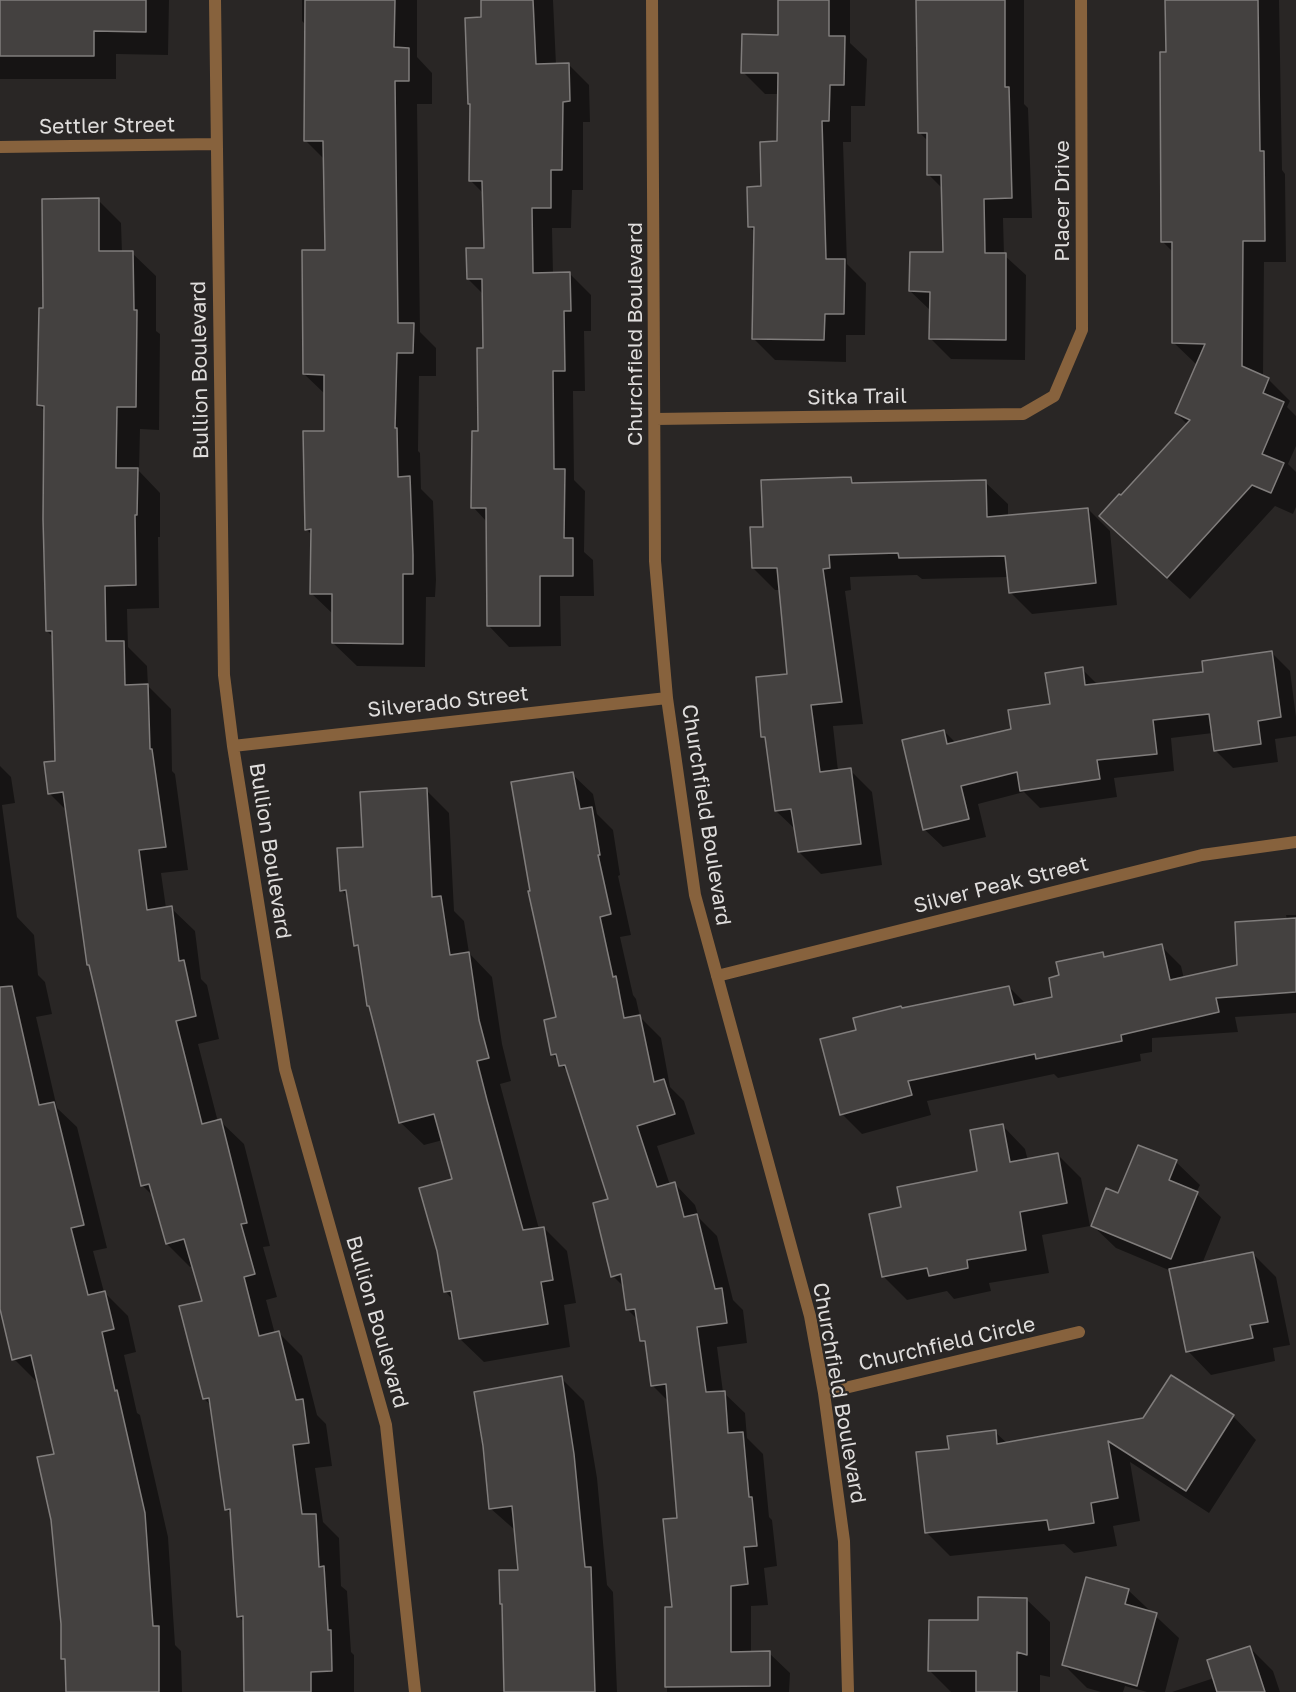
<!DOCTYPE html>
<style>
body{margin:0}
canvas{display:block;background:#292625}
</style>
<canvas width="1296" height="1692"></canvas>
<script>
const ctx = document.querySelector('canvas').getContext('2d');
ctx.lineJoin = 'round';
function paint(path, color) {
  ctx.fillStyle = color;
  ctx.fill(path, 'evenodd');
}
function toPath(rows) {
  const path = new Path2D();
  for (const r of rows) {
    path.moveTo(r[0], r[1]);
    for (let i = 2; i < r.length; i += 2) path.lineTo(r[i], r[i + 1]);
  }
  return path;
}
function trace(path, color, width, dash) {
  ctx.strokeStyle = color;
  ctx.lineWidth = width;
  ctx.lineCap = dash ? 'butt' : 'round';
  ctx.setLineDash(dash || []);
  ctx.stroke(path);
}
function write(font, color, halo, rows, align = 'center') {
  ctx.font = font + ' "Golos Text",sans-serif';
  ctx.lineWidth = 4.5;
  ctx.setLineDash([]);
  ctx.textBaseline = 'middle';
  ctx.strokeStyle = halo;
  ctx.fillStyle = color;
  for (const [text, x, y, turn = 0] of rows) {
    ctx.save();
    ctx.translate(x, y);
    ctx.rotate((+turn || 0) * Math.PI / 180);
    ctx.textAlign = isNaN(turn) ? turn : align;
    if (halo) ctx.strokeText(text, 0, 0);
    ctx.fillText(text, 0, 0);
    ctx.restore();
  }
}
paint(toPath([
 [0,0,169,0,168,55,116,54,116,79,0,79],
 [302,0,417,0,417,57,432,73,432,104,417,104,420,332,436,348,436,376,419,376,418,451,420,453,421,489,433,501,436,580,435,597,426,597,425,667,357,666,333,643,334,615,311,593,312,535,306,529,325,432,326,395,304,374,327,252,325,160,306,141,306,25,302,21],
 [483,0,553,0,556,65,569,65,589,85,590,122,583,122,583,190,572,190,571,228,552,228,553,274,570,274,591,295,591,331,584,331,585,391,573,391,574,480,585,491,584,552,593,560,594,596,560,596,561,646,509,647,489,626,487,522,473,507,484,349,483,294,468,279,485,249,484,194,470,180,471,105,469,103,483,19],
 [779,0,850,0,850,43,867,59,865,106,851,106,851,142,843,142,847,264,866,283,865,335,846,335,846,362,775,360,753,338,756,233,749,226,779,143,779,94,765,94,743,72,780,36],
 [918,0,1024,0,1024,104,1028,108,1032,218,1003,218,1004,255,1026,275,1025,360,951,359,931,339,931,311,910,291,944,254,943,189,928,174,928,141,919,132],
 [1166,0,1279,0,1282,170,1285,174,1286,262,1264,262,1263,377,1268,379,1290,401,1287,407,1296,416,1296,446,1288,464,1296,472,1296,507,1293,514,1275,506,1190,599,1123,537,1121,497,1188,425,1176,413,1197,365,1174,343,1174,253,1162,241,1167,54],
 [98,200,121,223,122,253,132,253,156,276,156,331,160,334,159,430,140,429,139,471,160,493,160,537,158,537,159,608,127,609,128,647,147,666,148,686,171,709,172,771,175,774,188,870,161,873,166,908,171,908,195,931,201,979,207,985,219,1039,198,1044,218,1122,220,1121,244,1144,270,1246,263,1247,277,1297,266,1300,275,1334,279,1333,302,1356,317,1415,326,1424,332,1466,315,1468,323,1522,339,1538,341,1586,347,1591,351,1652,354,1655,354,1692,246,1692,245,1623,238,1616,232,1515,226,1509,212,1406,204,1399,204,1302,194,1266,190,1267,167,1244,155,1198,142,1185,91,967,88,965,67,811,49,793,57,762,53,637,47,631,45,411,39,405,45,310],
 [851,479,856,484,985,482,1008,504,1008,517,1088,509,1110,531,1117,605,1032,614,1010,592,1009,577,922,579,917,575,850,577,851,590,845,591,863,724,833,726,838,771,850,770,872,792,882,865,821,874,799,852,796,830,776,811,767,740,763,737,788,675,780,590,775,590,753,568,764,528],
 [1271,652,1290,671,1296,717,1296,736,1275,739,1278,762,1233,768,1215,750,1213,733,1171,738,1174,771,1114,778,1117,797,1040,808,1024,792,978,804,986,837,943,847,924,829,944,731,956,743,1013,730,1051,705,1082,669,1098,685,1205,674],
 [0,766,11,777,15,803,2,805,17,917,34,935,38,975,45,982,52,1014,36,1017,57,1108,77,1127,107,1248,93,1251,104,1292,128,1316,136,1352,124,1355,137,1413,140,1415,168,1537,175,1645,181,1651,182,1692,67,1692,67,1663,63,1659,56,1455,39,1382,37,1382,14,1359,0,1303],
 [572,774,593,794,597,814,613,830,620,875,618,876,631,935,620,937,633,995,636,999,640,1017,661,1038,670,1087,684,1101,695,1134,657,1146,670,1185,675,1184,695,1205,699,1218,717,1236,733,1300,743,1310,747,1343,717,1347,723,1392,745,1413,747,1438,763,1454,769,1517,772,1520,777,1566,764,1568,768,1605,751,1606,751,1653,769,1653,790,1673,789,1692,667,1692,666,1608,674,1608,678,1519,669,1402,653,1386,647,1346,642,1341,638,1320,628,1310,625,1288,613,1276,610,1200,570,1075,553,1055,558,1018,531,892],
 [426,790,449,813,454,911,464,921,469,953,492,977,502,1044,511,1081,500,1084,539,1229,544,1228,567,1251,576,1303,564,1305,570,1347,484,1362,460,1339,454,1301,445,1291,454,1180,443,1140,424,1145,400,1122,371,1008,368,1006,360,950,356,945,349,898,341,890,365,848],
 [1286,915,1296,915,1296,1013,1235,1017,1238,1032,1152,1038,1152,1052,1140,1054,1141,1061,1058,1078,1054,1074,927,1101,931,1115,862,1134,842,1114,858,1031,903,1010,1009,987,1026,1004,1053,999,1060,977,1102,953,1107,958,1161,946,1181,966,1184,979,1239,966,1287,920],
 [1002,1125,1025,1149,1028,1161,1058,1155,1081,1178,1090,1226,1042,1235,1049,1273,989,1283,991,1291,954,1299,947,1291,907,1300,883,1276,903,1208,978,1172],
 [1176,1162,1200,1185,1196,1193,1221,1217,1202,1264,1252,1253,1276,1277,1290,1345,1273,1348,1275,1361,1211,1375,1188,1351,1171,1271,1116,1248,1092,1225,1118,1195],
 [561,1378,584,1401,597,1478,607,1585,613,1592,617,1692,503,1692,503,1688,506,1688,519,1571,516,1531,490,1508],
 [1233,1416,1256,1440,1209,1513,1130,1462,1140,1521,1113,1526,1117,1546,1074,1553,1064,1544,950,1556,927,1533,950,1450,995,1432,1008,1444],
 [1128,1590,1179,1638,1165,1692,1147,1692,1125,1686,1123,1692,1101,1692,1087,1688,1064,1665],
 [1026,1599,1050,1622,1050,1677,1040,1675,1040,1692,951,1692,929,1670,980,1622],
 [1250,1648,1273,1671,1280,1692,1172,1692,1214,1678]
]), '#0007');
const building = toPath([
 [0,0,146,0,146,32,94,31,94,56,0,56,0,0],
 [305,0,395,0,394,47,409,48,409,81,395,81,398,323,414,323,413,353,397,353,395,428,397,428,398,477,410,476,413,555,413,574,403,574,403,644,332,643,332,594,310,594,311,529,305,530,303,431,324,431,324,375,303,374,302,250,325,250,323,141,304,141,305,0],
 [481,0,533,0,536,64,569,63,570,101,563,102,562,170,551,170,551,208,532,208,533,273,570,272,571,311,564,311,565,371,553,371,554,469,565,469,564,538,573,538,573,576,540,576,540,626,487,626,486,508,471,508,472,431,478,431,477,348,483,348,482,279,467,279,466,248,484,248,482,181,469,181,470,104,468,104,465,18,481,17,481,0],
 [778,0,829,0,829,36,845,36,844,85,830,85,829,121,822,121,826,259,845,259,844,314,825,314,824,340,752,339,754,227,748,227,747,187,761,186,760,142,777,141,778,73,741,73,742,34,778,35,778,0],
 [916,0,1005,0,1005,87,1009,87,1012,198,984,199,985,253,1006,253,1006,340,929,339,930,292,909,291,910,252,943,252,941,175,927,175,927,133,918,133,916,0],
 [1165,0,1258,0,1260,151,1264,151,1265,241,1243,241,1242,366,1269,378,1263,393,1284,402,1262,454,1284,463,1271,493,1252,485,1167,578,1099,516,1119,494,1121,495,1190,420,1175,413,1205,344,1172,343,1172,242,1161,242,1160,52,1166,52,1165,0],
 [99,198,99,251,133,251,134,310,137,310,136,407,117,407,116,468,138,468,137,515,135,515,136,585,105,586,106,641,124,641,125,685,148,684,150,749,152,749,166,847,139,850,147,910,172,906,179,961,184,960,196,1016,176,1021,202,1124,221,1119,247,1223,241,1224,255,1274,244,1277,259,1336,279,1331,296,1400,303,1399,309,1443,293,1445,302,1514,316,1514,319,1567,324,1566,328,1630,331,1630,332,1671,311,1672,311,1692,244,1692,243,1616,237,1617,230,1509,225,1510,209,1398,203,1399,179,1306,202,1301,184,1239,166,1244,149,1184,141,1186,89,965,87,965,63,792,48,794,44,762,55,761,52,631,46,631,43,519,44,406,37,405,39,308,43,308,42,199,99,198],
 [851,477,852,483,986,480,987,517,1088,508,1096,583,1009,593,1005,556,899,558,898,553,829,555,830,568,823,569,842,702,811,705,820,772,851,768,861,844,798,852,791,809,775,811,765,737,761,737,756,677,787,674,777,568,752,568,750,527,763,527,761,480,851,477],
 [1272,651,1281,717,1258,721,1261,744,1214,751,1209,714,1153,720,1157,754,1097,760,1100,779,1020,791,1017,772,961,786,969,819,923,830,902,740,944,730,947,744,1011,729,1008,710,1050,704,1045,673,1083,667,1085,685,1203,672,1202,661,1272,651],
 [573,772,580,809,592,807,600,855,598,855,611,914,600,917,613,977,616,976,624,1018,640,1015,654,1082,664,1079,675,1114,637,1126,657,1187,675,1182,684,1217,697,1214,715,1289,722,1288,727,1323,697,1327,706,1392,725,1391,728,1433,743,1432,749,1497,752,1497,757,1546,744,1547,748,1584,731,1586,731,1652,770,1651,770,1686,665,1687,665,1607,672,1607,663,1519,677,1518,666,1384,651,1386,645,1341,640,1341,635,1309,626,1310,621,1274,611,1277,593,1203,608,1199,565,1065,559,1066,556,1054,551,1055,544,1020,556,1017,528,891,530,891,511,782,573,772],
 [427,788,432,897,441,896,450,955,469,952,479,1020,489,1058,477,1061,487,1100,523,1230,544,1227,553,1280,541,1282,548,1324,459,1339,451,1291,444,1292,437,1251,419,1188,452,1179,434,1114,399,1123,369,1006,367,1006,358,945,354,946,346,890,340,891,337,848,363,847,360,792,427,788],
 [1296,918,1296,992,1216,998,1219,1012,1121,1035,1122,1041,1036,1059,1035,1054,908,1081,912,1095,840,1115,820,1039,856,1030,853,1018,901,1006,902,1008,1009,986,1014,1005,1052,997,1049,978,1059,975,1056,962,1103,952,1104,957,1162,944,1170,980,1237,965,1235,922,1296,918],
 [12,986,39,1105,54,1102,84,1225,71,1228,88,1295,105,1291,114,1329,102,1332,115,1391,117,1390,145,1513,153,1626,159,1626,159,1692,66,1692,65,1659,61,1659,61,1624,51,1520,37,1457,54,1454,31,1355,12,1360,0,1309,0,987,12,986],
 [1003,1124,1010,1162,1058,1153,1067,1203,1020,1212,1026,1250,967,1260,968,1268,929,1276,927,1268,882,1277,869,1214,901,1207,897,1187,977,1171,970,1130,1003,1124],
 [1138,1145,1177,1160,1169,1180,1198,1192,1171,1259,1091,1226,1106,1188,1118,1193,1138,1145],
 [1253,1252,1268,1322,1250,1325,1253,1338,1186,1352,1169,1269,1253,1252],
 [1171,1375,1234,1415,1186,1491,1108,1441,1118,1498,1091,1503,1094,1523,1049,1530,1047,1520,925,1533,916,1452,949,1449,947,1436,996,1430,997,1444,1143,1418,1171,1375],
 [562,1376,574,1454,585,1567,591,1567,595,1692,504,1692,502,1604,500,1604,499,1570,518,1570,512,1506,489,1509,483,1446,474,1392,562,1376],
 [1086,1577,1129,1589,1125,1604,1157,1613,1137,1686,1062,1665,1086,1577],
 [978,1597,1027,1598,1027,1655,1017,1652,1017,1692,976,1692,976,1671,928,1671,929,1620,978,1620,978,1597],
 [1250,1646,1265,1692,1217,1692,1207,1660,1250,1646]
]);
paint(building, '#444140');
trace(building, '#807d7c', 1.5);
trace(toPath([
 [215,0,224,675,233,746,285,1069,386,1425,415,1692],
 [652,0,655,561,667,698,695,895,810,1316,824,1393,844,1541,848,1692],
 [0,147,215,144],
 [655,419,1023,414,1054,396,1082,330,1081,0],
 [233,746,667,698],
 [717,976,1202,855,1296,842],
 [824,1393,1079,1332]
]), '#87623d', 12);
write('21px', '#dfdddc', '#292625', [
 ["Settler Street",107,126,-1],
 ["Placer Drive",1062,201,-90],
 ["Churchfield Boulevard",635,334,-90],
 ["Bullion Boulevard",200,370,-91],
 ["Sitka Trail",857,397,-1],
 ["Silverado Street",448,702,-6],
 ["Churchfield Boulevard",706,815,81],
 ["Bullion Boulevard",270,851,81],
 ["Silver Peak Street",1001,885,-14],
 ["Bullion Boulevard",377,1322,74],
 ["Churchfield Circle",947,1344,-13],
 ["Churchfield Boulevard",839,1393,80]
]);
</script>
